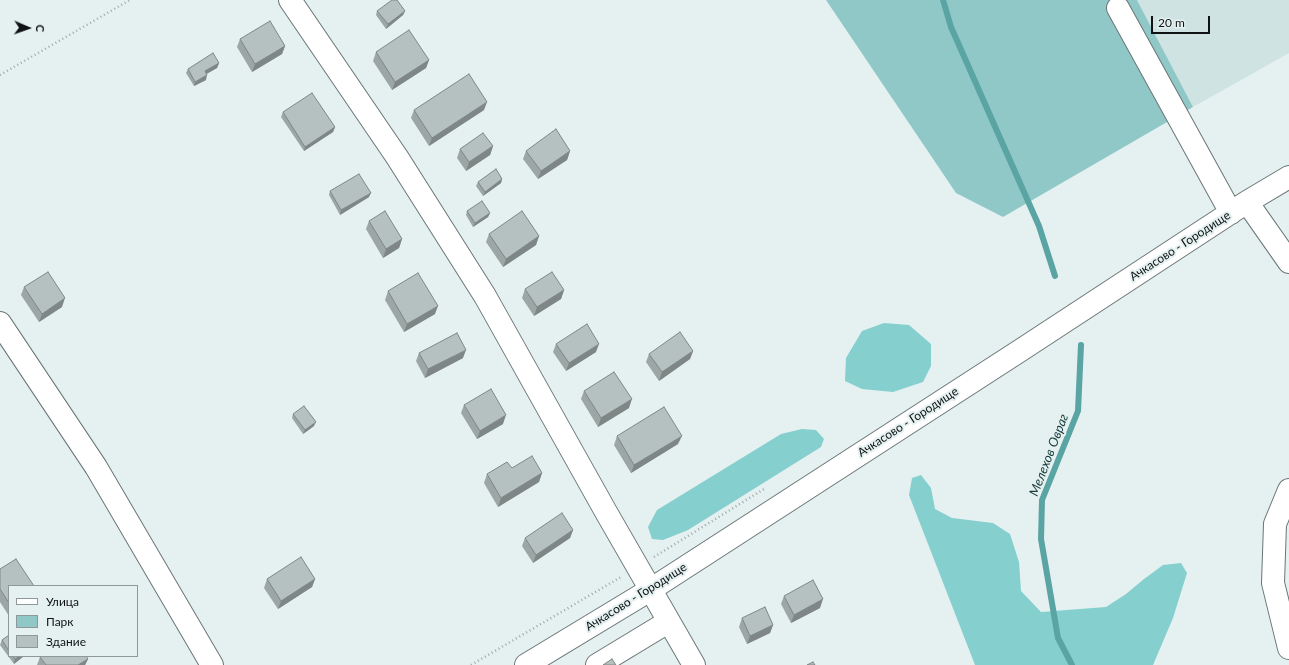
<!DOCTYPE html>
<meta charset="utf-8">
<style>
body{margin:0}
#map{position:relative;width:1289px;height:665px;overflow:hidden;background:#e4f1f0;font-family:Lato,sans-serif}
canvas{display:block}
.legend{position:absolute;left:8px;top:585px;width:130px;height:72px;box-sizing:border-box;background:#e4f1f0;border:1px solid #8f9898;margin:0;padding:5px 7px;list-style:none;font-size:12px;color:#0f1313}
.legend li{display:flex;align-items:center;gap:8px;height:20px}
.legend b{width:20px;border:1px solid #8f9898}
.north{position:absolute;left:8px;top:8px;width:40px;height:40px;-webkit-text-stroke:3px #e4f1f0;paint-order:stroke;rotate:92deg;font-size:11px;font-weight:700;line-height:16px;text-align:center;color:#0f1313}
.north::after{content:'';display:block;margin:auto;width:14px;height:18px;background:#0f1313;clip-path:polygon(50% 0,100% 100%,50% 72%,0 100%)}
.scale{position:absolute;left:1151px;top:16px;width:59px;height:18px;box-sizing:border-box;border:2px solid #0f1313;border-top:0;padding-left:5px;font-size:12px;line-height:14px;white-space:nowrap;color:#0f1313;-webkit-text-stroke:3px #e4f1f0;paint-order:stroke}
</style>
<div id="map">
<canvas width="1289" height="665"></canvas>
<ul class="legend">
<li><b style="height:5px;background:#fff"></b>Улица</li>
<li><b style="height:11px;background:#90c8c7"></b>Парк</li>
<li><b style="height:11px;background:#b4c1c0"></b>Здание</li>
</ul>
<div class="north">С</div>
<div class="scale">20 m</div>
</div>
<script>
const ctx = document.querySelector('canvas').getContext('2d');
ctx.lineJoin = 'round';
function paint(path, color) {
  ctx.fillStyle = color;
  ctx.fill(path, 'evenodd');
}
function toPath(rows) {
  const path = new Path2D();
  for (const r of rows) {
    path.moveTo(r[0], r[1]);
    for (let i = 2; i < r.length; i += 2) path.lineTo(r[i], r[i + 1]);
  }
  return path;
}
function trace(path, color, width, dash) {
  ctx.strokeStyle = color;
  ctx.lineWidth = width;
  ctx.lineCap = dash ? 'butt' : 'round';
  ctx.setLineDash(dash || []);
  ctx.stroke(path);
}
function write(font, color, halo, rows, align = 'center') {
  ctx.font = font + ' Lato,sans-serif';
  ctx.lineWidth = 4;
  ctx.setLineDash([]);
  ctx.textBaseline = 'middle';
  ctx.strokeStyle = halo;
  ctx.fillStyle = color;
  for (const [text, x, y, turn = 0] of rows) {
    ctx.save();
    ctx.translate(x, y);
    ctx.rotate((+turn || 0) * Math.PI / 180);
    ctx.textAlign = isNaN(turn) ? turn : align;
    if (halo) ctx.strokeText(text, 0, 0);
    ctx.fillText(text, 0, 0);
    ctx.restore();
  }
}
paint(toPath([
 [1137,0,1289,0,1289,53,1193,107]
]), '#cee3e2');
paint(toPath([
 [826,0,1137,0,1193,107,1003,217,956,193]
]), '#90c8c7');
paint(toPath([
 [884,323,909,325,931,344,931,366,923,382,893,392,862,389,845,381,846,358,862,331],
 [802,429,816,430,824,439,821,447,688,530,663,540,652,539,648,527,657,510,781,434],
 [921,475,931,488,935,509,952,518,993,523,1010,534,1019,562,1021,591,1041,612,1106,607,1126,594,1144,579,1163,565,1181,563,1187,573,1173,618,1153,665,975,665,909,495,912,478]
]), '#85cfcf');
trace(toPath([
 [943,0,951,27,1039,226,1055,276],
 [1072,665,1058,638,1041,539,1042,500,1078,411,1081,345]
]), '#5aa4a3', 6);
const minor = toPath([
 [290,0,397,157,485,296,606,512,694,665],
 [1118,8,1231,213],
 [1247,202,1289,262],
 [0,323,96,467,212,665],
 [1289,490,1275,524,1273,583,1289,648],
 [526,665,650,590,1021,350,1247,202,1289,177],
 [597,665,668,622]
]);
trace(minor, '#6b7676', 24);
trace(toPath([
 [0,75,130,0],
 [654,557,764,489],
 [471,665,621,577]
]), '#9ea8a7', 2.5, [1, 3]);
trace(minor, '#fff', 22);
paint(toPath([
 [377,11,405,11,403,15,386,29,376,15],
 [240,39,285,46,282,54,252,72,237,47],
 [376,52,429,60,426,68,392,90,373,61],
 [219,63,217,68,206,74,206,80,194,86,186,73,188,69],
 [414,110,484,110,429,146,411,118],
 [283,112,335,127,333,132,304,151,281,117],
 [493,146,490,155,466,171,457,158,460,149],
 [526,151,570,151,567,160,538,179,523,159],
 [502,179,501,183,483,196,476,186,478,182],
 [330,191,369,197,340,215,329,195],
 [467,211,490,213,488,217,473,227,466,215],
 [369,221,402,239,399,248,383,258,366,229],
 [489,234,539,236,536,245,503,267,486,242],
 [24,287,62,307,39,322,21,295],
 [525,289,564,290,561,299,534,316,522,298],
 [388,291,435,314,404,332,385,300],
 [556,344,596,352,566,371,553,352],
 [693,351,690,359,659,381,646,362,649,354],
 [419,353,463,358,425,378,416,361],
 [584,391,629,408,598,427,581,399],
 [464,405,503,424,477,439,461,413],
 [293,414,314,426,303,434,292,418],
 [617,436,678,444,631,473,614,445],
 [512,468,542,473,539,482,498,507,484,483,487,474],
 [573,530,570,538,533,563,522,546,525,538],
 [0,569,9,586,9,616,0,602],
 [267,579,315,579,312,587,278,609,264,588],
 [784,596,820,608,791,623,781,604],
 [742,618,773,625,770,633,747,644,739,627],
 [9,635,9,656,24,656,14,664,0,645,2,640],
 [40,657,88,659,85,665,37,665]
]), '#9ba6a5');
paint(toPath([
 [405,11,403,15,386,29,388,24],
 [285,46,282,54,252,72,255,64],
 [429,60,426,68,392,90,395,82],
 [219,63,217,68,203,76,205,71],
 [207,75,206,80,194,86,195,82],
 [487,102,484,110,429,146,432,138],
 [335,127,333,132,304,151,305,147],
 [493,146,490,155,466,171,469,162],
 [570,151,567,160,538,179,541,171],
 [502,179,501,183,483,196,485,192],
 [371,193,369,197,340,215,341,210],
 [490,213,488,217,473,227,475,223],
 [539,236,536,245,503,267,506,259],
 [402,239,399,248,383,258,386,249],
 [564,290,561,299,534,316,537,307],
 [65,298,62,307,39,322,42,314],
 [438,306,435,314,404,332,407,324],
 [599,344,596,352,566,371,569,363],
 [466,350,463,358,425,378,428,369],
 [693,351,690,359,659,381,662,372],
 [632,399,629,408,598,427,601,418],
 [506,415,503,424,477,439,480,431],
 [316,422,314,426,303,434,305,430],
 [682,436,678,444,631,473,634,465],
 [542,473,539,482,498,507,501,498],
 [573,530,570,538,533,563,536,555],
 [315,579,312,587,278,609,281,601],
 [823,599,820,608,791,623,794,615],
 [773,625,770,633,747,644,750,636],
 [20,656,24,656,14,664,15,659],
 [88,659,85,665,78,665]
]), '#7e8786');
const building = toPath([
 [392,0,397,0,405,11,388,24,377,11,392,0],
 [270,21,285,46,255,64,240,39,270,21],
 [409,30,429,60,395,82,376,52,409,30],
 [213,53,219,63,205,71,207,75,195,82,188,69,213,53],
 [469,74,487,102,432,138,414,110,469,74],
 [312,93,335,127,305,147,283,112,312,93],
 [556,129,570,151,541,171,526,151,556,129],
 [483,133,493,146,469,162,460,149,483,133],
 [496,169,502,179,485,192,478,182,496,169],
 [359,174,371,193,341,210,330,191,359,174],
 [482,201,490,213,475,223,467,211,482,201],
 [385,211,402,239,386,249,369,221,385,211],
 [522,211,539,236,506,259,489,234,522,211],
 [48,272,65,298,42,314,24,287,48,272],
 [552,272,564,290,537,307,525,289,552,272],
 [418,273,438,306,407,324,388,291,418,273],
 [587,324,599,344,569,363,556,344,587,324],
 [680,332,693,351,662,372,649,354,680,332],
 [457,333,466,350,428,369,419,353,457,333],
 [614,372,632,399,601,418,584,391,614,372],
 [491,389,506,415,480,431,464,405,491,389],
 [304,406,316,422,305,430,293,414,304,406],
 [664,407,682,436,634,465,617,436,664,407],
 [532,456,542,473,501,498,487,474,507,462,512,468,532,456],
 [562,513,573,530,536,555,525,538,562,513],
 [301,557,315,579,281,601,267,579,301,557],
 [16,559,34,586,9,586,9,603,0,589,0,569,16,559],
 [813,580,823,599,794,615,784,596,813,580],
 [765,607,773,625,750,636,742,618,765,607],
 [9,635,9,651,2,640,9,635],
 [13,656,20,656,15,659,13,656],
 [41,656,86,656,88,659,78,665,46,665,40,657,41,656],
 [612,659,616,665,603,665,612,659],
 [813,662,815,665,807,665,813,662]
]);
paint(building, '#b4c1c0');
trace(building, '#7e8786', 1);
write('12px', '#0f1313', '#e4f1f0', [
 ["Ачкасово - Городище",1180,246,-33],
 ["Ачкасово - Городище",908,422,-33],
 ["Ачкасово - Городище",636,597,-32]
]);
write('italic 13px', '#183c3c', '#e4f1f0', [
 ["Мелехов Овраг",1049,455,-69]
]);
</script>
